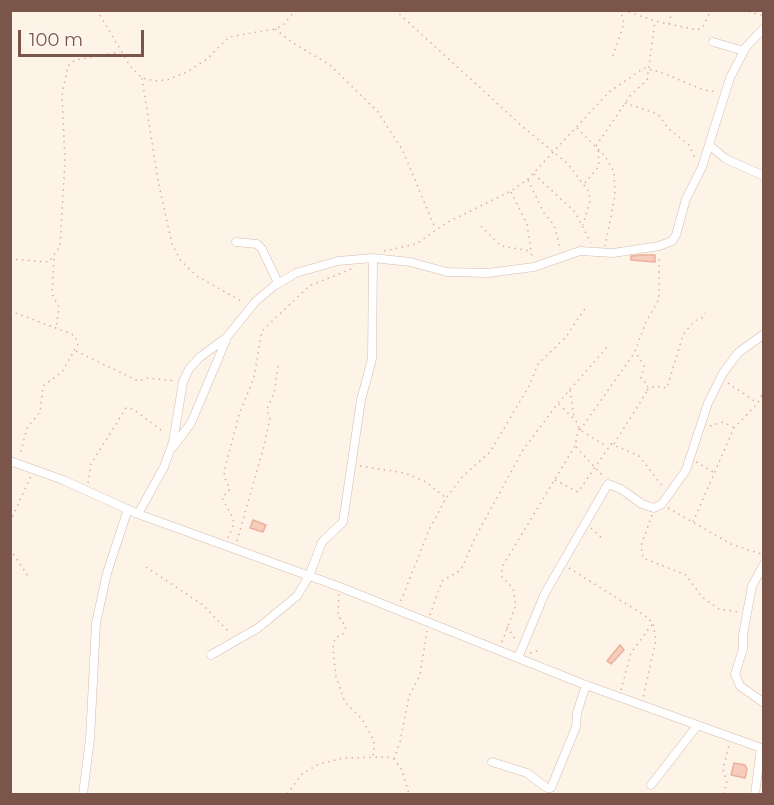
<!DOCTYPE html>
<style>
body{margin:0}
#map{position:relative;width:774px;height:805px;overflow:hidden;background:#fef3e7;font-family:Montserrat,sans-serif}
canvas{display:block}
.frame{position:absolute;inset:0;border:12px solid #7b5549;pointer-events:none}
.scale{position:absolute;left:18px;top:30px;width:126px;height:27px;box-sizing:border-box;border:3px solid #7b5549;border-top:0;padding-left:8px;font-size:18px;line-height:21px;white-space:nowrap;color:#7b5549;-webkit-text-stroke:4px #fff7f0;paint-order:stroke}
</style>
<div id="map">
<canvas width="774" height="805"></canvas>
<div class="frame"></div>
<div class="scale">100 m</div>
</div>
<script>
const ctx = document.querySelector('canvas').getContext('2d');
ctx.lineJoin = 'round';
function paint(path, color) {
  ctx.fillStyle = color;
  ctx.fill(path, 'evenodd');
}
function toPath(rows) {
  const path = new Path2D();
  for (const r of rows) {
    path.moveTo(r[0], r[1]);
    for (let i = 2; i < r.length; i += 2) path.lineTo(r[i], r[i + 1]);
  }
  return path;
}
function trace(path, color, width, dash) {
  ctx.strokeStyle = color;
  ctx.lineWidth = width;
  ctx.lineCap = dash ? 'butt' : 'round';
  ctx.setLineDash(dash || []);
  ctx.stroke(path);
}
const building = toPath([
 [641,255,655,255,655,262,631,260,631,256,641,255],
 [253,520,266,525,263,532,250,528,253,520],
 [620,645,624,650,611,664,607,661,620,645],
 [734,763,745,765,747,769,745,778,731,775,734,763]
]);
paint(building, '#f6cdbd');
trace(building, '#eab19b', 1.5);
const minor = toPath([
 [713,42,744,51],
 [709,145,726,159,764,176],
 [236,242,257,244,262,249,278,283],
 [173,447,191,423,226,340],
 [10,461,63,480,138,514,340,587,583,684,764,749],
 [138,514,164,467,173,442,183,382,189,369,200,357,226,338,256,301,274,286,296,273,338,261,373,258,410,262,447,272,488,273,534,267,580,251,613,253,659,246,672,241,676,235,686,199,702,167,730,78,746,47,764,28],
 [764,564,752,586,743,635,743,649,735,674,740,686,764,703],
 [211,655,258,628,297,596,309,576,322,542,343,522,361,400,372,359,373,258],
 [518,658,545,593,608,484,621,489,642,504,654,508,662,504,686,470,708,403,723,373,738,353,764,334],
 [492,762,527,773,547,788,551,788,576,727,577,713,586,685],
 [651,785,697,726],
 [83,794,90,739,96,623,107,573,128,509],
 [755,794,761,748]
]);
trace(minor, '#d4bbae', 9);
trace(toPath([
 [97,10,130,66,142,78,155,81,167,80,187,72,207,59,229,37,275,29,282,26,296,10],
 [395,10,523,127,568,164,589,192,590,201,583,225],
 [623,10,655,21,697,30,703,27,711,10],
 [743,10,764,16],
 [669,24,672,10],
 [275,29,293,43,330,65,378,112,403,151,435,228],
 [613,56,624,23,620,10],
 [142,78,158,181,172,244,181,261,197,276,243,302],
 [625,103,658,114,668,128,689,145,695,158],
 [577,128,605,156,614,172,615,196,605,246],
 [596,146,630,96,647,80,655,21],
 [534,174,575,212,591,243],
 [528,180,544,213,554,225,560,248],
 [585,183,599,166,598,148],
 [511,192,527,224,532,258],
 [481,226,501,246,531,251],
 [384,251,416,244,446,223,511,191,528,179,609,92,644,68,660,72,704,90,718,92],
 [10,259,49,262,60,246,65,161,62,95,68,66,75,60,120,52],
 [54,259,52,294,59,307,56,328],
 [10,311,69,333,75,336,78,344,62,372,43,386,40,412,27,428,20,455],
 [76,351,138,381,148,378,176,381],
 [728,383,756,402],
 [570,390,574,418],
 [647,390,655,386,667,388,683,335,694,321,702,318,705,313],
 [559,404,576,421,580,430,606,446],
 [710,426,723,422,733,427],
 [580,430,635,352],
 [614,444,646,393,648,385,641,378,644,366,635,351,646,322,659,299,659,255],
 [576,447,603,476],
 [696,462,715,473],
 [360,466,405,473,426,482,446,498],
 [555,480,578,492,611,444,639,456,663,487],
 [88,483,91,464,126,408,133,409,165,433],
 [668,508,731,544,764,555],
 [652,515,641,546,643,558,686,575,702,597,719,609,739,612],
 [10,522,31,476],
 [693,522,734,428,757,404,764,391],
 [591,528,604,540],
 [228,538,234,524,233,518,222,498,230,489,224,476,225,468,239,415,254,377,262,331,309,286,354,268],
 [237,541,264,446,270,418,267,409,274,393,278,366],
 [10,549,30,579],
 [146,567,203,605,230,633],
 [569,568,644,615,653,623,656,640,643,698],
 [339,594,338,615,346,627,343,634,335,638,333,648,336,677,345,702,362,719,374,741,374,753,371,758],
 [401,601,429,530,446,498,463,476,490,452,529,386,538,364,566,337,586,307],
 [430,615,442,581,461,570,475,538,523,450,558,403,610,344],
 [507,627,516,640],
 [502,642,516,605,513,588,502,577,502,567,575,446,579,427],
 [530,653,541,650],
 [621,690,631,653,653,623],
 [394,759,400,742,409,696,420,675,427,631],
 [287,794,302,774,319,764,344,758,387,757,394,759,402,770,409,794],
 [723,794,727,783,723,769,729,745]
]), '#dcb09f', 1.5, [1.5, 4.5]);
trace(minor, '#fff', 8);
</script>
